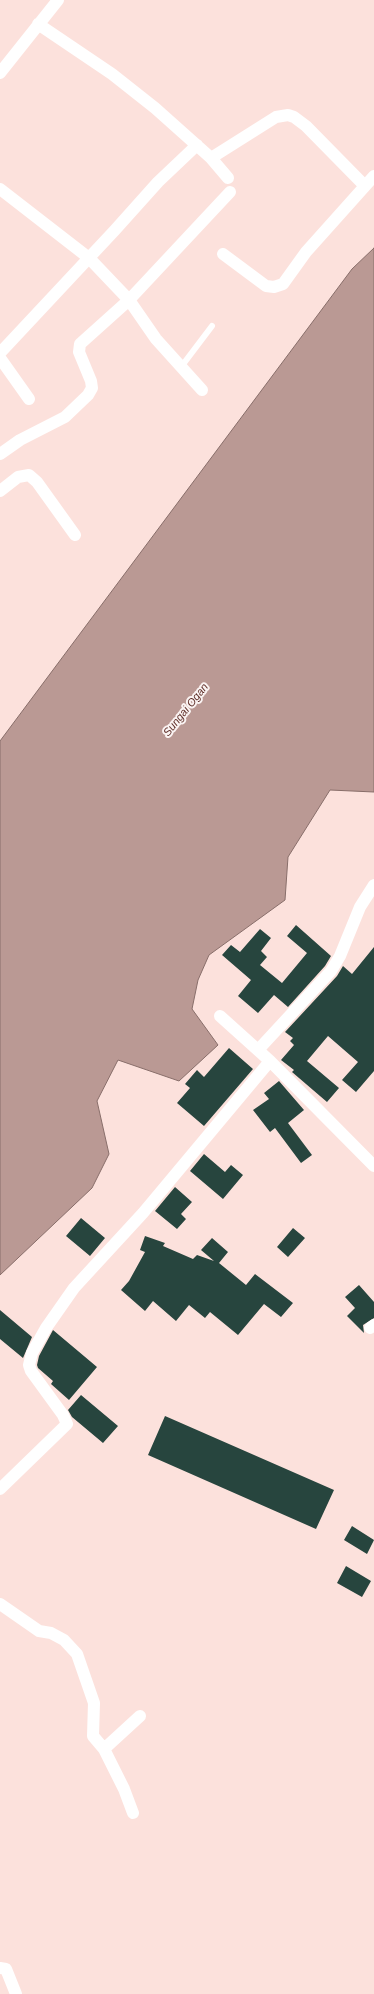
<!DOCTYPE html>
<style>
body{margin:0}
canvas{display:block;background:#fce1dc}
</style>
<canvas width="374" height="1994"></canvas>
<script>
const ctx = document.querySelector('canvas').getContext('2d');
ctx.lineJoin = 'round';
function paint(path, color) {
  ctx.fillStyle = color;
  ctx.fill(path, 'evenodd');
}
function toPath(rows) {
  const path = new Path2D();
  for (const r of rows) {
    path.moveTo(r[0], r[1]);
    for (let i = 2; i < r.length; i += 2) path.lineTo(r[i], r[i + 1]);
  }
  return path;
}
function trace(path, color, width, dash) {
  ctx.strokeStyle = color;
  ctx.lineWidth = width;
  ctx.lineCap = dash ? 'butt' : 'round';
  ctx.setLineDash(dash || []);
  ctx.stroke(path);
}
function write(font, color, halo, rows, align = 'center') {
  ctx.font = font + ' Helvetica,sans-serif';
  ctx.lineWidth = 4;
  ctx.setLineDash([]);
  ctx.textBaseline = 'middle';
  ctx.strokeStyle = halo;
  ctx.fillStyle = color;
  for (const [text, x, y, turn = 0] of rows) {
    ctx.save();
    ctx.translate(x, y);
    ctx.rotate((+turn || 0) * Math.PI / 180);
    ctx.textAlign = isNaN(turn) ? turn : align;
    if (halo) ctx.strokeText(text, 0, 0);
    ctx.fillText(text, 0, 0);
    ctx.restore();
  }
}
const water = toPath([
 [374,248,374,792,330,790,288,857,285,900,209,955,198,980,192,1009,218,1045,179,1081,118,1060,97,1101,109,1154,92,1188,0,1275,0,741,352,269,374,248]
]);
paint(water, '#ba9994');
trace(water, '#886e6a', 1);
paint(toPath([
 [296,925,331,956,325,966,288,1007,274,995,258,1013,238,996,251,980,222,955,231,945,240,952,260,929,271,938,261,951,267,957,260,965,282,983,307,953,287,936],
 [374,947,374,1071,356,1092,342,1080,358,1062,328,1036,307,1061,339,1088,327,1102,292,1072,294,1070,281,1060,294,1045,290,1041,293,1038,285,1032,337,976,343,966,352,974],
 [229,1048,253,1069,204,1126,177,1103,190,1088,185,1084,197,1070,204,1077],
 [279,1081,304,1110,288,1123,312,1155,301,1163,275,1128,270,1132,253,1110,269,1099,264,1093],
 [204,1154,225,1172,231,1165,243,1175,223,1199,190,1171],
 [175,1187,192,1202,181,1214,186,1219,177,1229,155,1211],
 [81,1218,105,1238,90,1256,66,1236],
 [293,1228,305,1238,288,1257,277,1247],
 [145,1236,165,1243,163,1246,193,1259,197,1255,214,1261,201,1250,212,1238,228,1252,219,1263,246,1285,255,1274,293,1303,281,1317,264,1304,238,1335,210,1312,205,1318,189,1305,176,1321,153,1301,145,1311,121,1290,129,1281,145,1252,140,1250],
 [359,1285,374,1302,374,1318,363,1325,364,1333,347,1316,355,1308,345,1297],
 [0,1310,32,1337,23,1358,0,1339],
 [53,1330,97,1367,69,1400,51,1384,53,1381,38,1368,37,1365,39,1356],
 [81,1395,118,1426,103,1443,72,1417,68,1410],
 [165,1416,334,1490,316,1529,148,1455],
 [352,1526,374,1540,367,1554,344,1540],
 [346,1566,371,1581,362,1597,337,1583]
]), '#27453e');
trace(toPath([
 [181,367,212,326]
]), '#fff', 6);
trace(toPath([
 [38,24,112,74,155,108,211,158,228,178],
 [0,73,58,0],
 [211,158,276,117,288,115,294,117,306,126,364,185],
 [0,189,89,258,129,300,156,339,202,390],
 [223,254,266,286,274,287,283,284,306,252,374,176],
 [0,353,115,230,158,182,197,145],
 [0,358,29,399],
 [0,454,20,440,65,417,88,395,92,388,91,381,79,352,80,344,129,300,230,192],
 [0,491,18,477,29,475,37,482,75,535],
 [220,1016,270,1061,374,1166],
 [258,1050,331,971,340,956,360,907,374,885],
 [370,1328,374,1325],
 [0,1489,67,1424,63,1415,31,1371,29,1365,32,1353,46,1328,74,1288,143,1213,270,1061],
 [0,1604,39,1631,51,1633,64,1640,77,1654,94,1703,93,1736,104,1749,124,1789,133,1813],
 [104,1749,140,1716],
 [0,1968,6,1969,16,1994]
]), '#fff', 12);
write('italic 11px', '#5e2e28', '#faf3f2', [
 ["Sungai Ogan",186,710,-51]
]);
</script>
